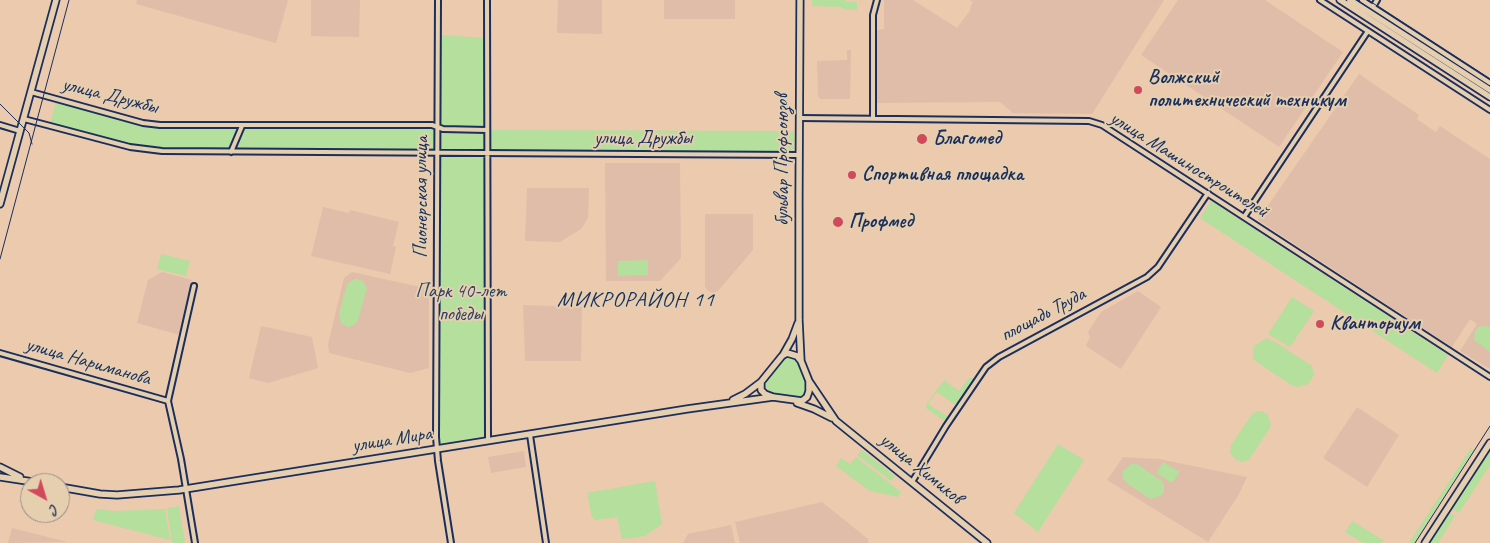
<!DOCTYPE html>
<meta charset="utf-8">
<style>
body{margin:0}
#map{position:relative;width:1490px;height:543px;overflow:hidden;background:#ebcaae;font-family:Caveat,sans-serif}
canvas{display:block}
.north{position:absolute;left:20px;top:473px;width:50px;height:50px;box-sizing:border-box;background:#e6cfaf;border:1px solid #958f8f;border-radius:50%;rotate:141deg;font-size:14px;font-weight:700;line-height:20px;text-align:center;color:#1b2f5e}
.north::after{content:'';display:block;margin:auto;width:18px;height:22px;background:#d1495b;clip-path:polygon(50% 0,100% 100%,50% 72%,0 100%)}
</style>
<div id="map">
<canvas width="1490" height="543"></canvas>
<div class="north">С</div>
</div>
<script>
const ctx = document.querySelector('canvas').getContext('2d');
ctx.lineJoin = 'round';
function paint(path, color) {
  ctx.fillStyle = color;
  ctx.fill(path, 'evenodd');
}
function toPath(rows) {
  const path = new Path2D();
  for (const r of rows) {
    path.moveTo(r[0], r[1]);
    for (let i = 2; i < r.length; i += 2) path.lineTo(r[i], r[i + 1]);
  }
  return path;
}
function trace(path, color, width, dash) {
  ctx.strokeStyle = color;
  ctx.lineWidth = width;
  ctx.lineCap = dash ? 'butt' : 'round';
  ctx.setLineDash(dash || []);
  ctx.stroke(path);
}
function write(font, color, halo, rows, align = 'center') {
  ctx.font = font + ' Caveat,sans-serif';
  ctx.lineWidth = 4;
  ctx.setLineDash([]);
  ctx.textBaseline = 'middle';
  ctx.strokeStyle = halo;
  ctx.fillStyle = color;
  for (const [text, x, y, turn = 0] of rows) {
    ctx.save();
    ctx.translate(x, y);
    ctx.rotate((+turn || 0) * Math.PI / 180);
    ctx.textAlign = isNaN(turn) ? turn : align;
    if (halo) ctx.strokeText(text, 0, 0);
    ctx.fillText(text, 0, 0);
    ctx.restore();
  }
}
paint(toPath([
 [137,0,288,0,276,43,136,4],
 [311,0,360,0,359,37,311,36],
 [558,0,602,0,602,34,557,33],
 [664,0,735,0,735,19,664,19],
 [884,0,913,0,957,28,971,9,970,8,973,2,970,0,1164,0,1092,114,1013,113,1000,102,877,103,877,30,884,29],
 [1178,0,1265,0,1343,52,1279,147,1141,55],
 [847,50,851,50,850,99,820,99,818,95,817,61,847,60],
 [1359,74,1419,115,1417,119,1436,132,1440,126,1490,159,1490,369,1460,351,1477,324,1470,319,1452,347,1258,220],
 [605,163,680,163,681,258,660,281,606,281],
 [527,188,589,188,588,218,581,229,560,242,525,241],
 [323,207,349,213,350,210,399,222,393,246,396,247,390,274,311,256],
 [705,214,753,214,753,250,717,292,713,293,707,290,705,286],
 [162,272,192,280,180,335,137,323,148,280],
 [352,272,429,289,429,368,410,373,329,353,328,344,344,278],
 [1138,291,1161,307,1121,369,1086,346,1090,337,1088,332,1101,312],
 [523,305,582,307,581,361,525,361],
 [261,326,312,337,318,368,268,383,249,378],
 [1357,407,1399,435,1367,487,1323,458],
 [524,451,526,467,491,473,488,457],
 [1123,457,1159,459,1247,477,1239,494,1208,542,1107,480],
 [822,502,868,539,868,543,740,543,735,522],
 [731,525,735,543,683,543,688,534],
 [12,528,67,542,8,543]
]), '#e0bda8');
paint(toPath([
 [812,0,845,0,846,2,857,2,857,10,843,9,841,7,812,6],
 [440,35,486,38,485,151,442,151,439,148],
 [56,102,143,125,183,128,238,128,229,151,152,149,130,145,50,124],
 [245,128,433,128,433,149,236,150],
 [489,130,794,131,795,145,794,148,789,153,494,150,490,147,489,144],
 [441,155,485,155,484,436,439,444,439,159],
 [1211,201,1448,355,1437,373,1200,218],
 [161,254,190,261,186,276,157,269],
 [648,260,648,275,618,276,618,261],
 [354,279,358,279,363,281,367,288,358,320,355,324,349,327,341,324,339,313,347,284],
 [1292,297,1314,311,1290,347,1268,334],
 [1484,326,1490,327,1490,352,1474,340,1475,331,1478,327],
 [1267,338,1275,342,1312,366,1314,375,1308,384,1297,387,1291,385,1254,360,1253,353,1254,346],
 [789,356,798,360,807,389,805,395,799,398,771,393,765,386,765,382,786,357],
 [969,378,973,378,974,381,959,403,954,404,937,392,928,404,947,416,948,418,946,421,943,420,926,408,926,405,944,380,959,391],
 [1258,411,1264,412,1268,415,1271,426,1249,460,1242,462,1235,459,1230,453,1231,445,1252,414],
 [1058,444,1084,460,1038,532,1014,513],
 [1471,448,1474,450,1414,543,1409,543],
 [1490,448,1490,465,1459,513,1451,508],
 [862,450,895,476,891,481,857,455],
 [856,457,901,492,898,497,870,491,836,466,841,458,850,464],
 [1163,462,1180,472,1172,483,1156,473],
 [1131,464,1137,464,1162,481,1164,485,1164,492,1162,495,1152,499,1147,497,1128,484,1123,479,1122,472],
 [655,481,662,524,645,536,622,539,617,517,595,520,592,517,587,493],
 [179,506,185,543,172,543,167,508],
 [96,509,114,511,165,509,170,540,93,520],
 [1448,512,1455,516,1438,543,1428,543],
 [1352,521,1384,541,1381,543,1363,543,1345,532]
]), '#b4df9c');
const street = toPath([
 [438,0,436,437,438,461,451,543],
 [487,0,488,441],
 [1320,0,1490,110],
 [1362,0,1490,83],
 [1373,7,1377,0],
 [31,92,143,123,160,125,432,125,443,129,487,130],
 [800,118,1089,121,1102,125,1490,377],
 [873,118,873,15,877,0],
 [24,119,130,147,162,151,799,155],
 [0,125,20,131],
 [231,152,242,126],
 [1244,217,1368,31],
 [194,286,168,401,181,459,195,543],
 [0,353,168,401],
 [530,435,546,543],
 [912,482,946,426,986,367,999,357,1147,277,1158,267,1208,193]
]);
const secondary = toPath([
 [800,0,799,197,799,320,801,361],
 [1340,0,1490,97],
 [1350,0,1490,90],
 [0,204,56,0],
 [783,355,792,339,798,323],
 [809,381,836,421,987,543],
 [733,400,745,394,761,382,782,356,787,353,797,356,801,361,809,381,809,391,807,397,802,401,773,397,765,394,761,390,761,382],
 [797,403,814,409,832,418],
 [0,467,20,477],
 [0,477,40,483],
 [60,487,100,494,117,495,179,490,687,409,773,397],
 [1425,543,1490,443]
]);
trace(street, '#1b2f5e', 8);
trace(secondary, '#1b2f5e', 9);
trace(street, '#e6cfaf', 4);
trace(secondary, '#e6cfaf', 5.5);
trace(toPath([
 [1368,0,1490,79],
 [0,104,29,133,32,144],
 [0,259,69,0],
 [1415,543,1490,426]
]), '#1b2f5e', 1);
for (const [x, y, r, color] of [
 [1138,90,5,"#d1495b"],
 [922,139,6,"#d1495b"],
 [852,175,5,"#d1495b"],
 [838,222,6,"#d1495b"],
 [1320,324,5,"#d1495b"]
]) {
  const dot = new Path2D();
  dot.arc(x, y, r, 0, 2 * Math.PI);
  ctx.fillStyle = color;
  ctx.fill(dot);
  trace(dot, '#e6cfaf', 2);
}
write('bold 20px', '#1b2f5e', '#e6cfaf', [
 ["Волжский",1148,78],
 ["политехнический техникум",1148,101],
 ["Благомед",933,139],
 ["Спортивная площадка",862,175],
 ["Профмед",849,222],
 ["Кванториум",1330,324]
], 'left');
write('20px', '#1b2f5e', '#e6cfaf', [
 ["улица Дружбы",110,96,14],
 ["улица Дружбы",643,139],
 ["бульвар Профсоюзов",783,160,-90],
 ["улица Машиностроителей",1189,165,32],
 ["Пионерская улица",422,197,-90],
 ["площадь Труда",1043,315,-28],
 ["улица Нариманова",88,362,16],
 ["улица Мира",392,440,-9],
 ["улица Химиков",921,469,39]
]);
write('20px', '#2a4164', '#e6cfaf', [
 ["Парк 40-лет",461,292],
 ["победы",461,315]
]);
ctx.letterSpacing = '1px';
write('22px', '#1b2f5e', '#e6cfaf', [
 ["МИКРОРАЙОН 11",636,300]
]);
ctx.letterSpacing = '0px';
</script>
